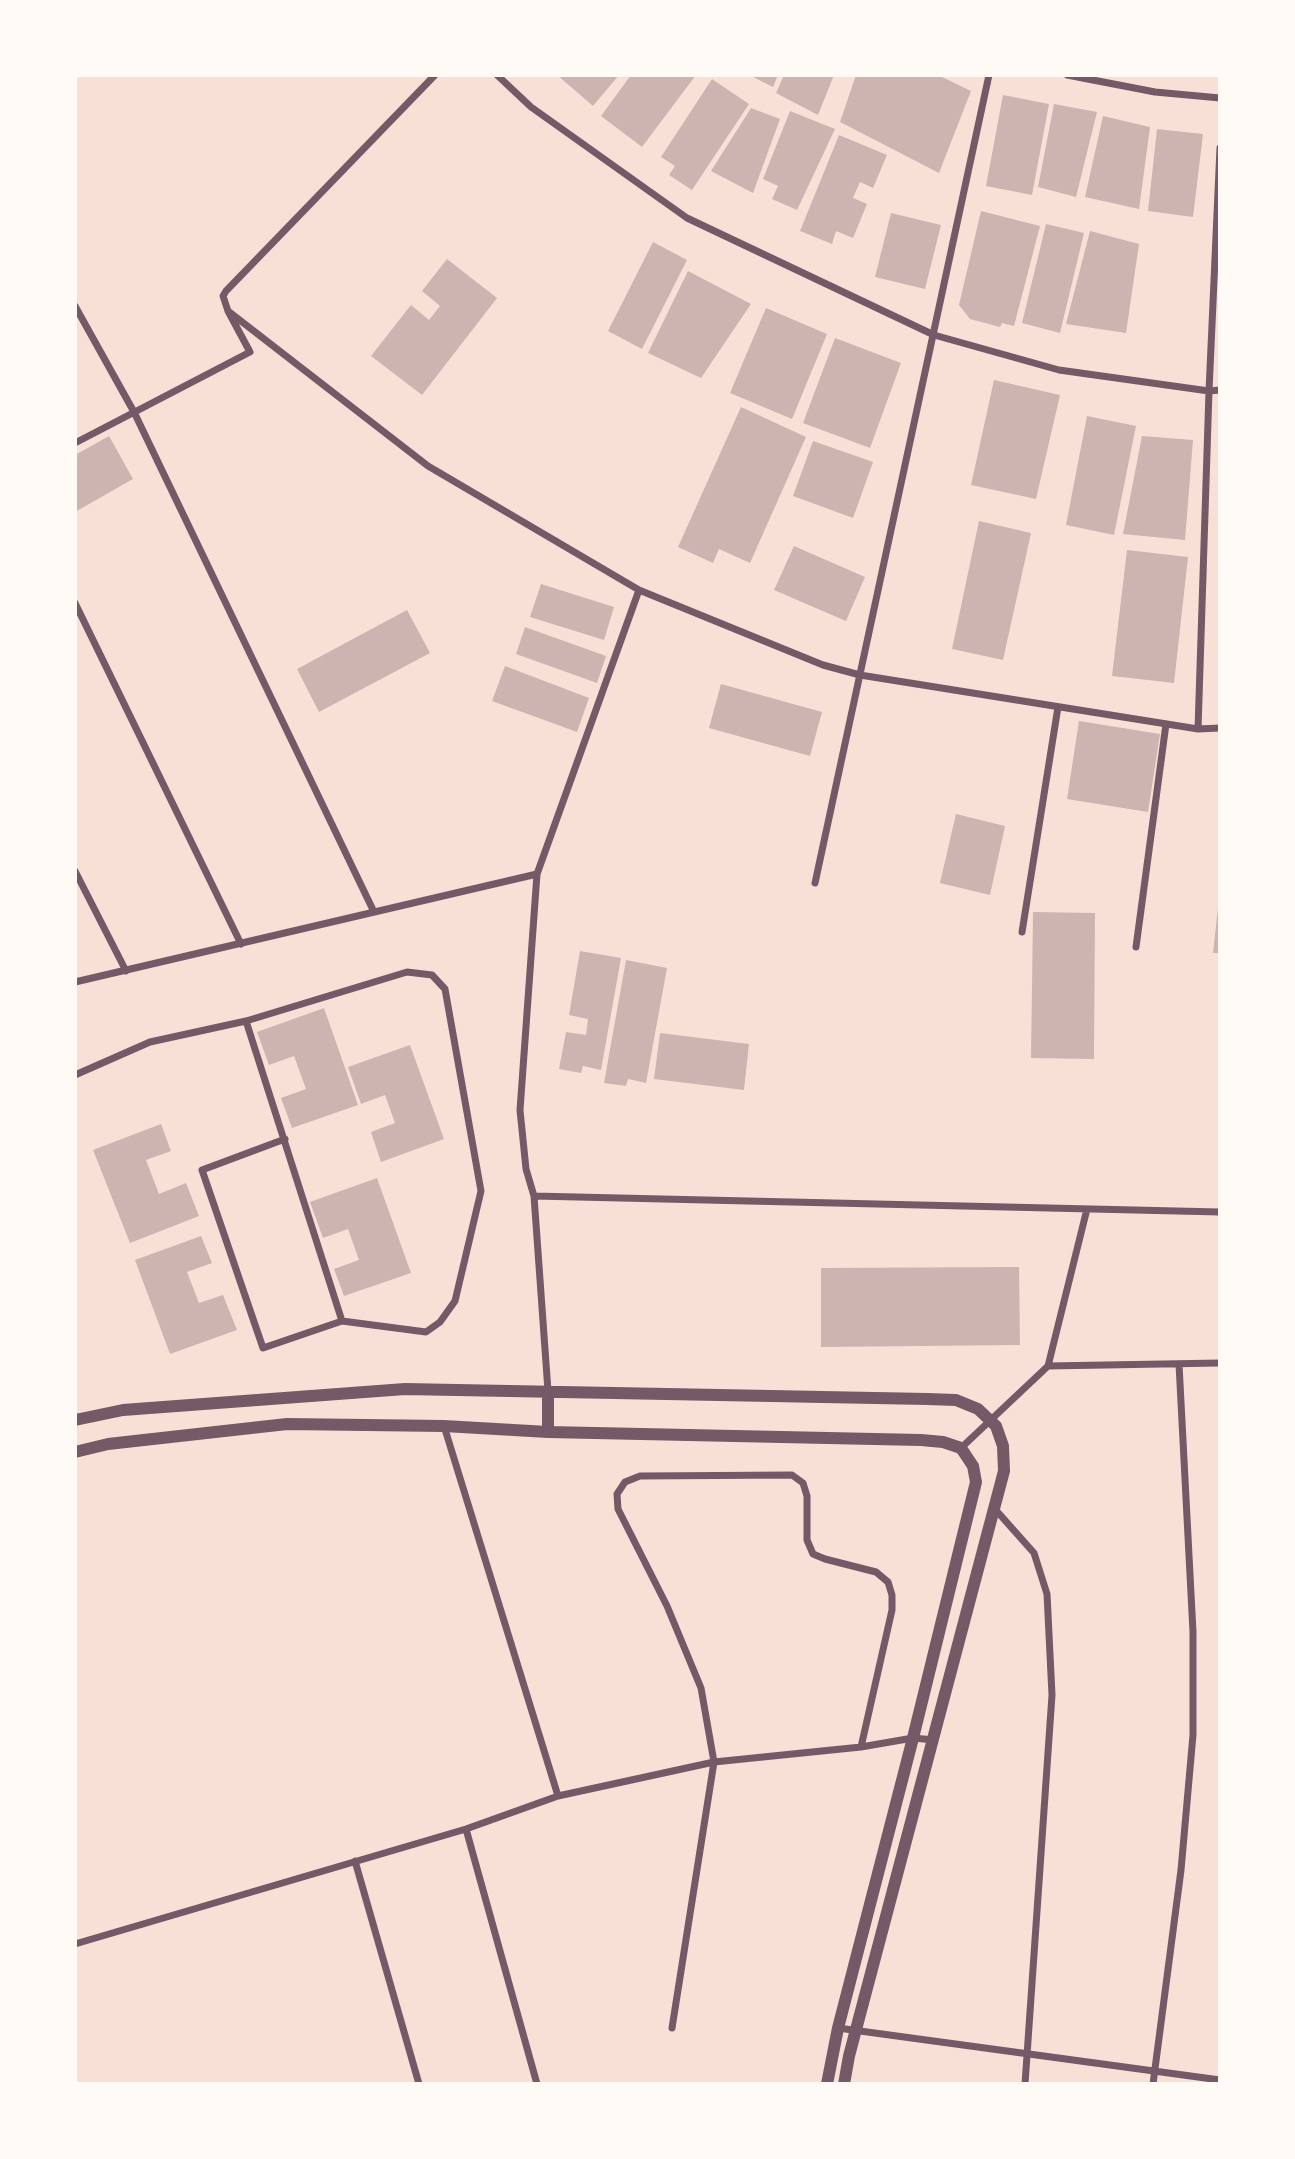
<!DOCTYPE html>
<style>
body{margin:0}
#map{position:relative;width:1295px;height:2159px;overflow:hidden;background:#f7e1d7;font-family:Rubik,sans-serif}
canvas{display:block}
.frame{position:absolute;inset:0;border:77px solid #fffaf5;pointer-events:none}
</style>
<div id="map">
<canvas width="1295" height="2159"></canvas>
<div class="frame"></div>
</div>
<script>
const ctx = document.querySelector('canvas').getContext('2d');
ctx.lineJoin = 'round';
function paint(path, color) {
  ctx.fillStyle = color;
  ctx.fill(path, 'evenodd');
}
function toPath(rows) {
  const path = new Path2D();
  for (const r of rows) {
    path.moveTo(r[0], r[1]);
    for (let i = 2; i < r.length; i += 2) path.lineTo(r[i], r[i + 1]);
  }
  return path;
}
function trace(path, color, width, dash) {
  ctx.strokeStyle = color;
  ctx.lineWidth = width;
  ctx.lineCap = dash ? 'butt' : 'round';
  ctx.setLineDash(dash || []);
  ctx.stroke(path);
}
paint(toPath([
 [557,75,619,75,593,106],
 [631,75,696,75,642,147,601,116],
 [749,75,778,75,773,87],
 [784,75,834,75,818,115,776,93],
 [856,75,938,75,971,91,939,173,840,122],
 [712,79,749,104,692,190,669,175,675,166,661,157],
 [1003,95,1049,104,1032,195,986,186],
 [1054,104,1097,112,1076,197,1038,187],
 [751,108,780,119,753,193,711,171],
 [790,111,835,129,797,210,772,199,778,186,763,179],
 [1103,116,1150,127,1139,209,1085,197],
 [1157,129,1203,134,1193,217,1148,211],
 [839,135,887,155,873,188,860,182,853,198,867,204,853,238,836,231,832,244,800,231],
 [981,211,1040,226,1014,326,1002,323,1000,327,970,319,959,305],
 [891,213,941,225,925,289,875,277],
 [1046,224,1084,233,1060,333,1022,323],
 [1090,231,1139,244,1126,333,1066,324],
 [653,242,687,260,642,349,608,331],
 [447,259,497,298,422,395,371,356,411,305,429,320,440,306,422,291],
 [688,271,751,304,701,378,648,353],
 [766,308,827,334,792,419,730,393],
 [835,338,901,363,870,448,803,423],
 [994,380,1060,395,1036,499,971,485],
 [741,407,806,437,750,563,719,549,713,563,678,547],
 [1087,416,1136,426,1114,535,1066,525],
 [109,436,133,479,75,512,75,455],
 [1142,436,1193,440,1185,540,1123,534],
 [813,441,873,462,853,518,793,496],
 [979,521,1031,533,1003,660,952,649],
 [794,546,865,577,846,621,774,590],
 [1127,550,1188,557,1174,683,1112,676],
 [541,584,614,607,604,640,530,617],
 [407,610,430,653,319,712,297,669],
 [525,627,606,656,597,683,516,654],
 [505,666,589,698,577,732,492,701],
 [721,684,822,712,810,756,709,728],
 [1079,721,1160,734,1148,812,1067,799],
 [956,814,1005,826,990,895,940,883],
 [1218,908,1220,908,1220,953,1213,953],
 [1033,912,1095,913,1094,1059,1031,1058],
 [580,951,621,958,601,1070,583,1066,581,1073,559,1069,566,1032,586,1035,588,1019,569,1015],
 [626,960,667,968,646,1083,628,1079,626,1086,604,1083],
 [324,1008,358,1105,292,1128,281,1098,306,1089,294,1056,269,1065,257,1032],
 [660,1033,749,1044,744,1090,654,1079],
 [410,1045,444,1139,381,1162,371,1132,395,1123,385,1095,361,1104,348,1067],
 [161,1124,171,1151,146,1160,159,1194,186,1183,199,1216,130,1243,93,1150],
 [377,1178,411,1273,344,1296,334,1269,359,1260,348,1229,323,1238,310,1202],
 [201,1236,212,1263,187,1272,199,1303,223,1295,237,1330,170,1354,135,1260],
 [1019,1267,1020,1345,821,1347,821,1268]
]), '#ccb4b1');
trace(toPath([
 [497,75,531,107,687,218,934,335,1059,370,1209,391,1220,390],
 [1067,75,1155,92,1220,98],
 [75,306,134,412,374,912],
 [228,311,428,466,639,590,823,665,860,675,1198,729,1220,728],
 [75,443,250,352,228,311,223,296,226,291,435,75],
 [75,603,241,944],
 [1198,729,1209,391,1220,148],
 [75,871,126,971],
 [815,883,989,75],
 [1022,932,1058,707],
 [1136,947,1166,724],
 [75,982,537,874],
 [75,1075,150,1042,246,1021,407,972,432,975,445,989,481,1191,455,1301,440,1322,426,1332,342,1321,246,1021],
 [285,1139,202,1170,263,1348,342,1321],
 [534,1196,1220,1212],
 [1048,1366,1220,1363],
 [548,1391,534,1196,526,1169,520,1110,537,874,639,590],
 [444,1426,558,1796],
 [961,1448,1048,1366,1087,1209],
 [994,1508,1034,1553,1047,1594,1052,1695,1025,2084],
 [466,1829,537,2084],
 [355,1861,419,2084],
 [75,1944,466,1829,558,1796,714,1762,861,1747,913,1738,934,1740],
 [672,2028,714,1762,701,1688,667,1606,618,1509,617,1494,625,1482,640,1476,792,1475,803,1483,807,1496,807,1540,813,1554,825,1559,876,1572,888,1582,892,1595,892,1610,861,1747],
 [838,2028,1220,2080],
 [1153,2084,1181,1870,1193,1735,1193,1632,1179,1364]
]), '#755966', 7);
trace(toPath([
 [548,1391,548,1432],
 [75,1420,123,1410,405,1389,927,1399,956,1400,978,1409,996,1426,1003,1446,1004,1471,849,2056,844,2084],
 [75,1452,108,1444,287,1424,444,1426,548,1432,921,1440,943,1442,961,1448,973,1466,976,1482,913,1738,838,2028,827,2084]
]), '#755966', 12);
</script>
